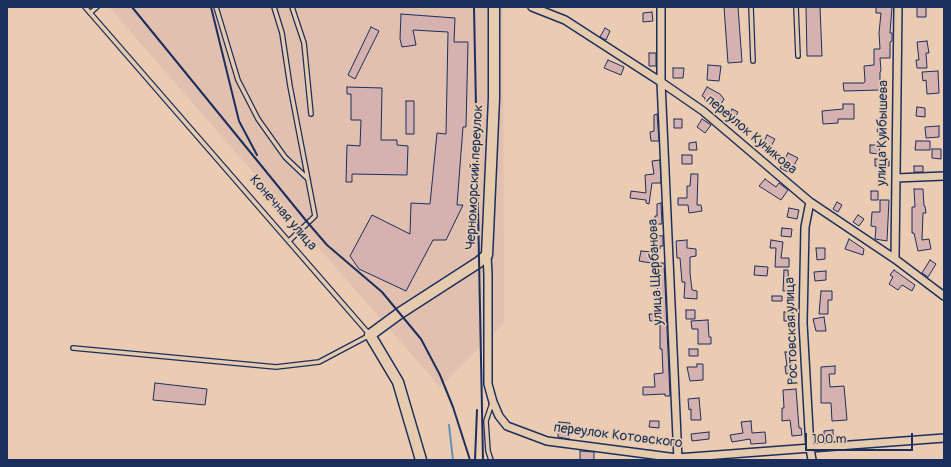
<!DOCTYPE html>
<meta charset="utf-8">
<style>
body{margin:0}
#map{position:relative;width:951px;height:467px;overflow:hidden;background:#eccbb3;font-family:Pangolin,sans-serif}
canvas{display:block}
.frame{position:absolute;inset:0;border:8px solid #1b2f5e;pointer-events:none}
.scale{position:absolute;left:805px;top:433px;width:108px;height:18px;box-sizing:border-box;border:2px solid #1b2f5e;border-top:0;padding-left:5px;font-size:12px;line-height:14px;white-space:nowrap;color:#1b2f5e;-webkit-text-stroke:3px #e7cbae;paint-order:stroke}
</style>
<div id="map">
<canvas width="951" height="467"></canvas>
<div class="frame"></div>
<div class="scale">100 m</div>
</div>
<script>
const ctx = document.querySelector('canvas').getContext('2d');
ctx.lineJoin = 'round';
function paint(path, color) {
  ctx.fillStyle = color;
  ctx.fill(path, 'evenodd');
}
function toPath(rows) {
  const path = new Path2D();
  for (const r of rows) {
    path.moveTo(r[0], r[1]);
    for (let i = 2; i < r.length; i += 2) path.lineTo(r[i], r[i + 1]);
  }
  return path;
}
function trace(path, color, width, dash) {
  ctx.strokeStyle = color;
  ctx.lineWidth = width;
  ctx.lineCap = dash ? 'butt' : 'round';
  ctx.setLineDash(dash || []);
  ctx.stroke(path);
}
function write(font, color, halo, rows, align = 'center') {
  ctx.font = font + ' Pangolin,sans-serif';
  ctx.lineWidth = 3.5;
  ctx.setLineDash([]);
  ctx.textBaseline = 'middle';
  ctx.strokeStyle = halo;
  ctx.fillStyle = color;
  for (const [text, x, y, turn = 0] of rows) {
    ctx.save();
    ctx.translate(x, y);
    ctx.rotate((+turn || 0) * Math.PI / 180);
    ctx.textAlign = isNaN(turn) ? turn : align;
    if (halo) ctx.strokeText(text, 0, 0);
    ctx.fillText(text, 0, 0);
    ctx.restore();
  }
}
paint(toPath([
 [109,7,503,7,504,323,440,387]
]), '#e1c0b0');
trace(toPath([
 [449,425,453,460]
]), '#5f92b4', 2);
const building = toPath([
 [724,7,738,7,742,62,728,63,724,7],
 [806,7,820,7,822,56,807,56,806,7],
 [876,7,892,7,890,33,892,33,892,41,890,42,890,58,880,58,881,71,880,72,880,90,844,91,843,83,864,83,865,81,864,66,874,65,874,49,880,49,879,33,881,13,876,13,876,7],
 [917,7,926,7,926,17,917,17,917,7],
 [652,12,653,21,643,22,643,13,652,12],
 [401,14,455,18,454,42,468,42,466,127,463,127,457,205,463,205,446,240,433,240,406,291,359,269,350,256,372,215,410,234,411,203,430,204,437,133,446,134,448,32,413,30,416,45,402,47,400,39,401,14],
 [371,27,379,31,355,79,348,75,371,27],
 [605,28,610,31,606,40,600,37,605,28],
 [927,41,929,53,926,53,927,68,917,68,916,60,919,60,917,42,927,41],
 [649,53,656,53,656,66,649,66,649,53],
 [608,60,624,67,621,75,604,68,608,60],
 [708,65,721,66,719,81,707,80,708,65],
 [673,68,684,68,683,78,673,78,673,68],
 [938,71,939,93,927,94,926,80,923,81,922,72,938,71],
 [347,87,382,88,381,140,397,140,397,145,408,146,407,175,352,174,352,182,346,182,347,145,360,146,361,120,351,120,351,94,347,94,347,87],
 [707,87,720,94,724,99,718,109,705,101,705,98,702,96,707,87],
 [406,101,414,101,414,134,406,134,406,101],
 [843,104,854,104,854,119,838,119,838,123,823,124,822,111,843,109,843,104],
 [917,107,925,108,925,117,916,116,917,107],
 [732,109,738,112,733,122,727,119,732,109],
 [657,114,659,141,651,141,650,132,654,131,654,115,657,114],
 [674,119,682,119,682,128,674,128,674,119],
 [702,119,711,125,705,133,697,127,702,119],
 [939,126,939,137,926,138,925,127,939,126],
 [767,135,775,139,769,150,762,146,767,135],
 [916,141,930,141,930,150,915,150,916,141],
 [696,142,697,150,689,150,689,143,696,142],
 [870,145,880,145,879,154,870,153,870,145],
 [932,149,941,149,941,159,932,158,932,149],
 [788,153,798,158,790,173,780,168,788,153],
 [682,155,692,155,692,164,682,164,682,155],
 [875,159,889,159,889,166,875,166,875,159],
 [660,160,661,183,652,183,649,204,646,203,646,200,630,198,631,191,646,193,645,175,654,174,652,161,660,160],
 [914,166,923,166,923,172,914,172,914,166],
 [691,174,698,174,697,205,701,205,702,211,689,213,688,205,678,205,678,198,687,198,687,186,690,186,691,174],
 [765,179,776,187,779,183,788,190,781,200,759,186,765,179],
 [914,189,923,189,924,206,925,206,926,213,923,213,922,240,929,239,931,249,918,251,914,233,912,233,912,207,915,207,914,189],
 [871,191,878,191,878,200,871,200,871,191],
 [880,200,889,200,887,241,875,239,876,227,871,226,872,212,880,212,880,200],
 [837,202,842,205,838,212,833,209,837,202],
 [661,203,662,224,655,224,655,216,657,216,657,204,661,203],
 [789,208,799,210,797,219,787,217,789,208],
 [858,215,864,219,859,226,853,222,858,215],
 [782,228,792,229,791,237,781,236,782,228],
 [654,235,663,236,663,246,660,246,660,249,654,249,654,235],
 [849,239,864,249,863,255,845,249,849,239],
 [687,240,687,248,696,249,696,256,690,257,690,273,692,290,697,291,697,299,684,298,685,282,682,282,680,258,677,258,676,241,687,240],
 [771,240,783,242,781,258,789,258,789,267,775,267,776,248,770,248,771,240],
 [816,248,825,248,825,259,817,260,816,248],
 [641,251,652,252,651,263,639,261,641,251],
 [930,260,936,264,928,277,922,273,930,260],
 [654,263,664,263,670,396,665,396,665,394,643,395,643,387,655,387,654,374,663,373,662,349,660,349,660,320,650,321,649,314,660,314,656,274,653,274,654,263],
 [755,266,768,267,767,276,754,275,755,266],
 [784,270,788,270,789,291,783,291,784,270],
 [894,270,915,285,912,291,902,285,898,290,889,284,893,277,890,275,894,270],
 [826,271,826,280,815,281,814,272,826,271],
 [821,291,832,291,832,300,828,300,828,314,819,314,821,291],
 [772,296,782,296,782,301,772,301,772,296],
 [686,310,695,310,695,319,686,319,686,310],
 [784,312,793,312,793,321,784,321,784,312],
 [824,317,826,331,816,331,813,319,824,317],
 [708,320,709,337,711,337,711,344,698,344,698,329,692,329,691,321,708,320],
 [689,349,698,349,698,356,689,356,689,349],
 [785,352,794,352,796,372,786,374,785,366,787,366,785,352],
 [697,364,703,364,703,380,690,381,687,367,697,367,697,364],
 [835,366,835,374,829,374,830,387,844,386,847,420,832,421,831,403,821,403,821,367,835,366],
 [155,383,207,389,205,405,153,400,155,383],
 [796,389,799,428,801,428,802,435,792,436,790,420,782,421,782,408,784,408,783,390,796,389],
 [699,398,701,420,691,420,691,409,689,410,688,399,699,398],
 [650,421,659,421,659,428,649,427,650,421],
 [751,421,752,433,765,432,766,443,751,444,750,439,732,442,730,435,743,433,741,422,751,421],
 [559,422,570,423,569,439,558,437,559,422],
 [833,430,833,441,824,442,824,431,833,430],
 [709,432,709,439,692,441,691,434,709,432],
 [580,451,594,452,594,460,580,460,580,451]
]);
paint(building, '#d5b1af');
trace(building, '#1b2f5e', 1);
const lane = toPath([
 [216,7,238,80,258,119,285,157,308,179],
 [274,7,282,33,290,86,315,216,289,241],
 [292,7,304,43,311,114],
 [751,7,753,61],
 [796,7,798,56],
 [90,13,97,7],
 [73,348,276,367,319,362,370,335,85,7],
 [491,460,488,451,486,421,492,403]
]);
const street = toPath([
 [532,7,565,20,661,82,703,111,810,202,895,259,944,296],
 [661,7,661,82,678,460],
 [896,178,944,176],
 [810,202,805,227,803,323,810,448,812,460],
 [487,255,488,275,488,384,493,402,499,416,507,426,547,441,677,458,944,438],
 [895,259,898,7]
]);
const secondary = toPath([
 [421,460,398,382,370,335,400,313,479,262,487,255,494,98,494,7]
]);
trace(lane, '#1b2f5e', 6);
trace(street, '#1b2f5e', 10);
trace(secondary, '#1b2f5e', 13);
trace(lane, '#e7cbae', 3.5);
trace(street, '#e7cbae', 7);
trace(secondary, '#e7cbae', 10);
trace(toPath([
 [132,7,308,223,327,245,382,292,421,339,440,375,453,407,470,460],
 [211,7,239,121,257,155],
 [474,7,483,460],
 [475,460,477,410]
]), '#1b2f5e', 2);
write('14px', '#1b2f5e', '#e7cbae', [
 ["улица Куйбышева",883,133,-89],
 ["переулок Куникова",751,135,40],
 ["Черноморский переулок",475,177,-87],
 ["Конечная улица",283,213,49],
 ["улица Щербанова",656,272,-93],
 ["Ростовская улица",792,331,-92],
 ["переулок Котовского",618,436,7]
]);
</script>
